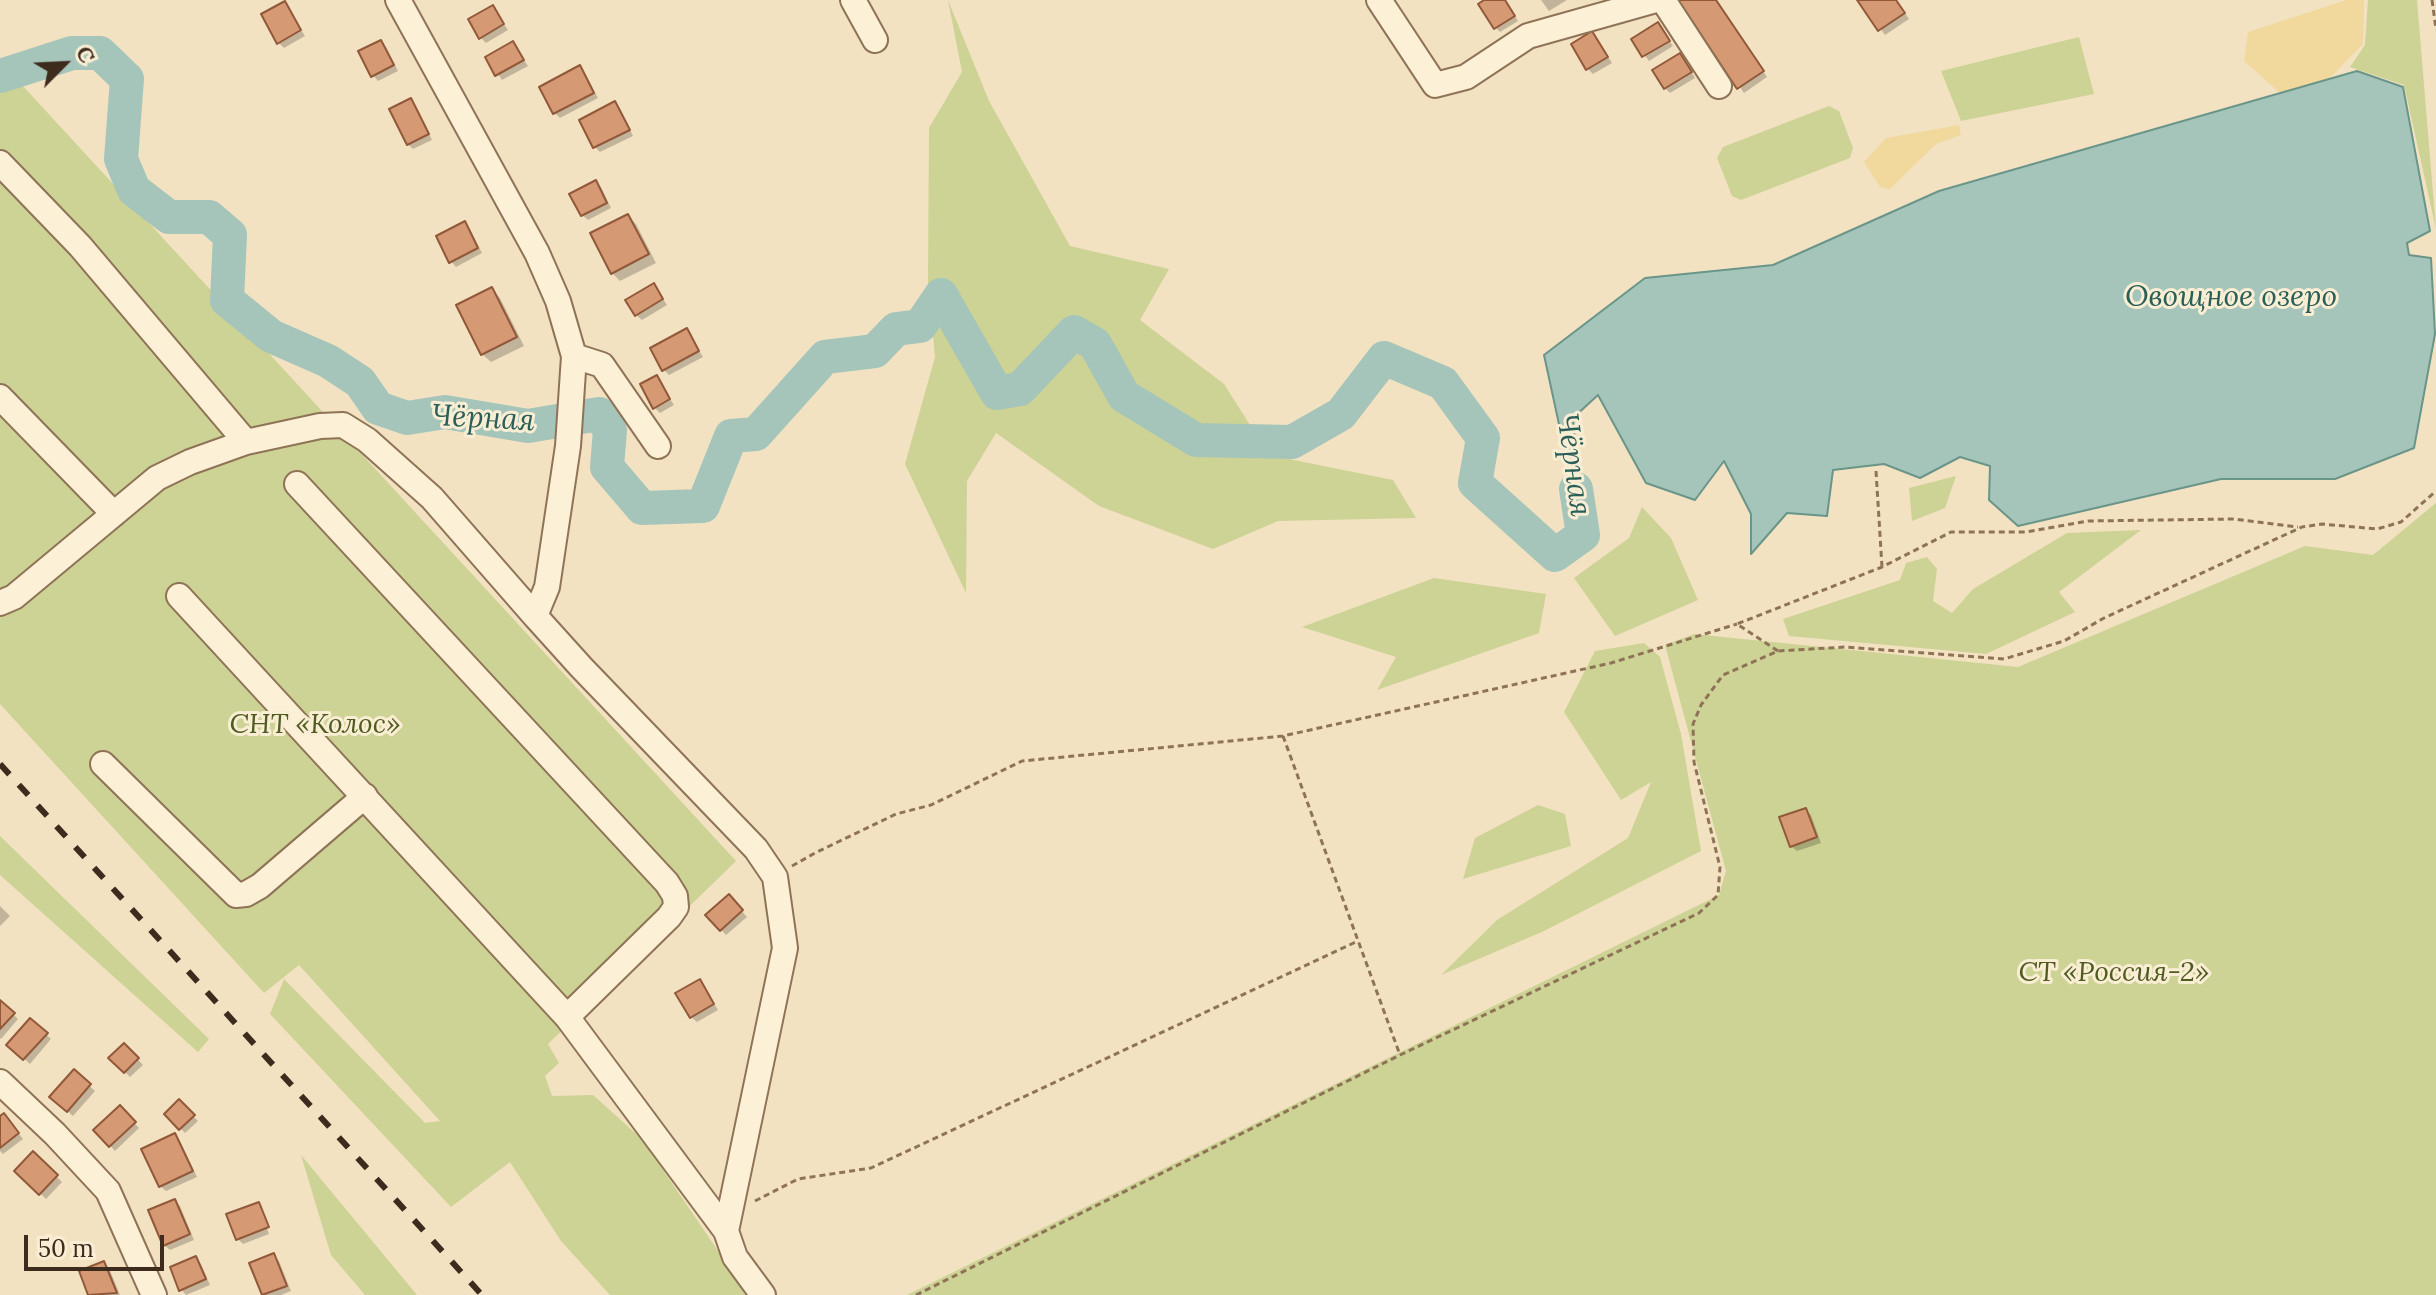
<!DOCTYPE html>
<meta charset="utf-8">
<style>
body{margin:0}
#map{position:relative;width:2436px;height:1295px;overflow:hidden;background:#f3e2c2;font-family:Lora,serif}
canvas{display:block}
.north{position:absolute;left:24px;top:24px;width:80px;height:80px;-webkit-text-stroke:6px #f9edd3;paint-order:stroke;rotate:66deg;font-size:22px;font-weight:700;line-height:32px;text-align:center;color:#3d2b1d}
.north::after{content:'';display:block;margin:auto;width:28px;height:36px;background:#3d2b1d;clip-path:polygon(50% 0,100% 100%,50% 72%,0 100%)}
.scale{position:absolute;left:24px;top:1235px;width:140px;height:36px;box-sizing:border-box;border:4px solid #3d2b1d;border-top:0;padding-left:10px;font-size:24px;line-height:28px;white-space:nowrap;color:#3d2b1d;-webkit-text-stroke:6px #f9edd3;paint-order:stroke}
</style>
<div id="map">
<canvas width="2436" height="1295"></canvas>
<div class="north">С</div>
<div class="scale">50 m</div>
</div>
<script>
const ctx = document.querySelector('canvas').getContext('2d');
ctx.lineJoin = 'round';
function paint(path, color) {
  ctx.fillStyle = color;
  ctx.fill(path, 'evenodd');
}
function toPath(rows) {
  const path = new Path2D();
  for (const r of rows) {
    path.moveTo(r[0], r[1]);
    for (let i = 2; i < r.length; i += 2) path.lineTo(r[i], r[i + 1]);
  }
  return path;
}
function trace(path, color, width, dash) {
  ctx.strokeStyle = color;
  ctx.lineWidth = width;
  ctx.lineCap = dash ? 'butt' : 'round';
  ctx.setLineDash(dash || []);
  ctx.stroke(path);
}
function write(font, color, halo, rows, align = 'center') {
  ctx.font = font + ' Lora,serif';
  ctx.lineWidth = 6;
  ctx.setLineDash([]);
  ctx.textBaseline = 'middle';
  ctx.strokeStyle = halo;
  ctx.fillStyle = color;
  for (const [text, x, y, turn = 0] of rows) {
    ctx.save();
    ctx.translate(x, y);
    ctx.rotate((+turn || 0) * Math.PI / 180);
    ctx.textAlign = isNaN(turn) ? turn : align;
    if (halo) ctx.strokeText(text, 0, 0);
    ctx.fillText(text, 0, 0);
    ctx.restore();
  }
}
paint(toPath([
 [948,0,989,101,1070,246,1169,269,1140,320,1224,384,1269,455,1393,480,1416,518,1278,521,1213,549,1099,506,996,433,967,481,966,593,905,464,935,357,928,282,929,128,962,72],
 [2368,0,2417,0,2436,229,2404,85,2350,67,2365,45],
 [2079,37,2094,94,1961,121,1941,71],
 [22,85,736,861,548,1044,559,1063,545,1076,552,1096,593,1095,642,1139,748,1295,610,1295,561,1241,510,1162,451,1207,270,1014,284,979,425,1123,440,1121,299,965,264,993,0,704,0,89],
 [1829,106,1839,111,1853,148,1850,158,1741,200,1732,196,1717,158,1723,147],
 [1956,476,1945,508,1912,521,1909,488],
 [2436,503,2436,1295,907,1295,1719,895,1726,871,1665,645,1694,634,2018,667,2305,546,2373,555],
 [1642,507,1671,538,1698,600,1615,636,1574,578,1629,538],
 [2141,530,2059,592,2075,612,1986,654,1789,636,1783,619,1900,580,1906,563,1927,557,1937,569,1933,601,1952,613,1973,589,2067,533],
 [1434,578,1546,594,1539,633,1377,690,1396,657,1302,627],
 [1644,643,1660,657,1681,734,1701,851,1544,931,1441,975,1497,920,1628,838,1651,782,1621,800,1564,712,1595,651],
 [1538,805,1565,814,1571,846,1463,879,1475,838],
 [0,836,209,1039,198,1052,0,875],
 [301,1155,417,1295,365,1295,331,1255]
]), '#cdd295');
paint(toPath([
 [2346,0,2364,0,2363,44,2329,79,2280,93,2244,61,2248,32],
 [1959,125,1961,135,1936,144,1889,190,1880,187,1864,162,1886,138]
]), '#f1d89d');
const water = toPath([
 [2357,71,2403,87,2430,231,2407,243,2409,255,2431,258,2435,334,2414,448,2335,479,2221,479,2018,526,1989,500,1990,466,1960,457,1920,478,1884,464,1833,470,1827,516,1787,513,1751,554,1751,514,1724,461,1695,500,1646,483,1598,395,1573,418,1583,535,1544,355,1645,278,1773,265,1939,191,2357,71]
]);
paint(water, '#a5c5ba');
trace(water, '#6a9589', 2);
paint(toPath([
 [1488,0,1505,0,1518,21,1500,32,1495,27],
 [1541,0,1567,0,1549,11],
 [1680,0,1716,0,1767,77,1744,93],
 [1860,0,1896,0,1909,19,1885,35],
 [284,3,305,36,284,48,279,43],
 [492,7,508,30,486,43,481,38],
 [1658,25,1673,46,1649,61,1634,40],
 [1592,33,1612,63,1593,74,1588,69],
 [381,42,386,47,398,71,378,81,373,75],
 [513,44,528,66,502,80,487,58],
 [1685,61,1695,78,1670,93,1665,88],
 [580,68,585,73,598,98,560,118,555,113,542,88],
 [411,100,416,106,432,140,413,149,408,144],
 [615,104,620,109,633,136,600,152,595,147,582,121],
 [595,182,601,187,611,208,588,220,582,215],
 [628,216,636,224,656,263,620,281,612,273],
 [464,224,470,229,482,253,456,267,451,261],
 [492,289,500,298,524,346,491,362,482,354],
 [658,291,667,305,642,320,636,315],
 [686,330,703,357,669,375,664,370],
 [656,377,674,405,660,413,655,408],
 [1806,810,1811,815,1821,843,1797,851,1791,846],
 [729,897,747,917,726,935,708,915],
 [0,906,10,916,0,926],
 [700,981,718,1010,697,1022,691,1017],
 [0,1002,18,1019,1,1039,0,1038],
 [31,1020,51,1039,30,1064,9,1045],
 [124,1045,143,1065,130,1077,111,1058],
 [74,1072,95,1091,73,1116,52,1097],
 [179,1102,198,1121,185,1133,167,1114],
 [120,1108,139,1128,115,1151,96,1130],
 [0,1118,9,1121,23,1139,3,1154,0,1151],
 [175,1136,180,1141,197,1177,166,1191,160,1186],
 [33,1154,62,1182,46,1199,17,1171],
 [174,1201,180,1206,194,1240,170,1250,164,1245],
 [258,1204,262,1207,259,1207,269,1234,243,1244,238,1239],
 [274,1255,279,1261,291,1291,281,1295,264,1295,252,1264],
 [195,1258,201,1264,210,1285,186,1295,181,1289],
 [104,1263,109,1268,120,1295,90,1295,81,1272]
]), '#0003');
trace(toPath([
 [0,76,72,53,100,53,127,79,121,159,134,190,169,217,209,217,230,235,227,300,271,336,328,361,360,382,378,408,407,418,445,412,528,426,599,414,610,430,607,467,642,508,703,506,731,436,756,434,825,357,875,351,896,329,920,326,941,295,997,393,1020,389,1074,332,1095,344,1124,396,1196,440,1292,442,1341,414,1384,358,1443,383,1483,438,1475,483,1555,555,1583,535,1576,489]
]), '#a5c5ba', 34);
const building = toPath([
 [1484,0,1505,0,1515,16,1494,29,1478,4,1484,0],
 [1678,0,1716,0,1764,71,1737,89,1678,0],
 [1857,0,1896,0,1905,13,1878,31,1857,0],
 [285,1,301,30,277,44,261,14,285,1],
 [493,5,504,24,479,39,468,19,493,5],
 [1658,22,1670,41,1642,57,1631,39,1658,22],
 [1592,31,1608,57,1586,70,1571,44,1592,31],
 [381,40,394,65,371,77,358,51,381,40],
 [513,41,524,60,495,76,485,57,513,41],
 [1680,53,1692,72,1664,89,1652,70,1680,53],
 [580,65,594,93,553,114,539,87,580,65],
 [411,98,429,134,407,145,389,109,411,98],
 [615,101,630,130,593,148,579,120,615,101],
 [596,180,607,203,581,216,569,194,596,180],
 [628,214,649,254,611,274,590,233,628,214],
 [465,221,478,248,449,263,436,236,465,221],
 [654,283,663,299,635,316,625,300,654,283],
 [492,287,517,337,481,355,456,305,492,287],
 [687,328,699,351,662,371,650,348,687,328],
 [657,375,670,399,653,409,640,384,657,375],
 [1806,808,1817,837,1790,847,1779,817,1806,808],
 [729,894,743,910,720,931,705,915,729,894],
 [700,979,714,1004,690,1018,675,993,700,979],
 [0,1000,15,1013,0,1029,0,1000],
 [30,1018,48,1033,23,1060,6,1045,30,1018],
 [124,1043,139,1058,124,1073,108,1058,124,1043],
 [74,1069,91,1084,67,1112,49,1097,74,1069],
 [179,1099,195,1115,179,1130,164,1114,179,1099],
 [120,1105,136,1122,109,1147,93,1130,120,1105],
 [4,1113,19,1133,0,1148,0,1116,4,1113],
 [175,1133,193,1171,159,1187,141,1149,175,1133],
 [33,1151,58,1175,39,1195,14,1171,33,1151],
 [175,1199,190,1234,163,1246,148,1210,175,1199],
 [259,1202,269,1227,236,1240,226,1214,259,1202],
 [274,1253,287,1286,262,1295,249,1263,274,1253],
 [196,1256,206,1279,179,1291,170,1267,196,1256],
 [104,1261,117,1293,88,1295,79,1271,104,1261]
]);
paint(building, '#d59974');
trace(building, '#91593a', 2);
const minor = toPath([
 [398,0,537,253,558,301,574,356,568,446,547,587,535,616,581,667,756,849,775,877,785,948,726,1231],
 [853,0,875,40],
 [1379,0,1435,85,1466,77,1528,36,1656,0],
 [1663,0,1719,86],
 [0,163,80,246,246,442],
 [574,356,602,365,658,446],
 [0,397,114,514],
 [297,484,667,883,675,896,676,907,669,917,567,1017],
 [179,596,567,1017,726,1231,735,1257,763,1295],
 [0,603,14,597,157,478,190,462,246,442,320,426,343,425,367,440,432,498,535,616],
 [103,764,236,895,246,894,260,886,365,796],
 [0,1082,55,1134,108,1191,154,1295]
]);
trace(minor, '#8f7357', 28);
trace(toPath([
 [2432,0,2436,29],
 [1876,471,1882,567],
 [1778,651,1737,624,1882,567,1951,532,2026,532,2088,521,2234,519,2298,527],
 [1283,736,1400,1055],
 [792,866,815,853,896,814,931,805,1022,761,1283,736,1611,663,1737,624],
 [755,1201,798,1179,871,1168,1358,941],
 [916,1295,1400,1055,1699,913,1718,895,1720,867,1694,762,1693,724,1701,705,1723,675,1778,651,1845,647,2004,659,2064,641,2104,618,2302,527,2322,524,2377,529,2401,522,2436,491]
]), '#8f7357', 3, [6, 4]);
trace(minor, '#fcf0d7', 24);
trace(toPath([
 [0,764,482,1295]
]), '#3d2b1d', 6, [14, 14]);
write('italic 28px', '#4f5c21', '#f9edd3', [
 ["СНТ «Колос»",315,725],
 ["СТ «Россия-2»",2114,973]
]);
write('italic 30px', '#2a5f59', '#f9edd3', [
 ["Овощное озеро",2231,297],
 ["Чёрная",483,419,3],
 ["Чёрная",1573,465,82]
]);
</script>
